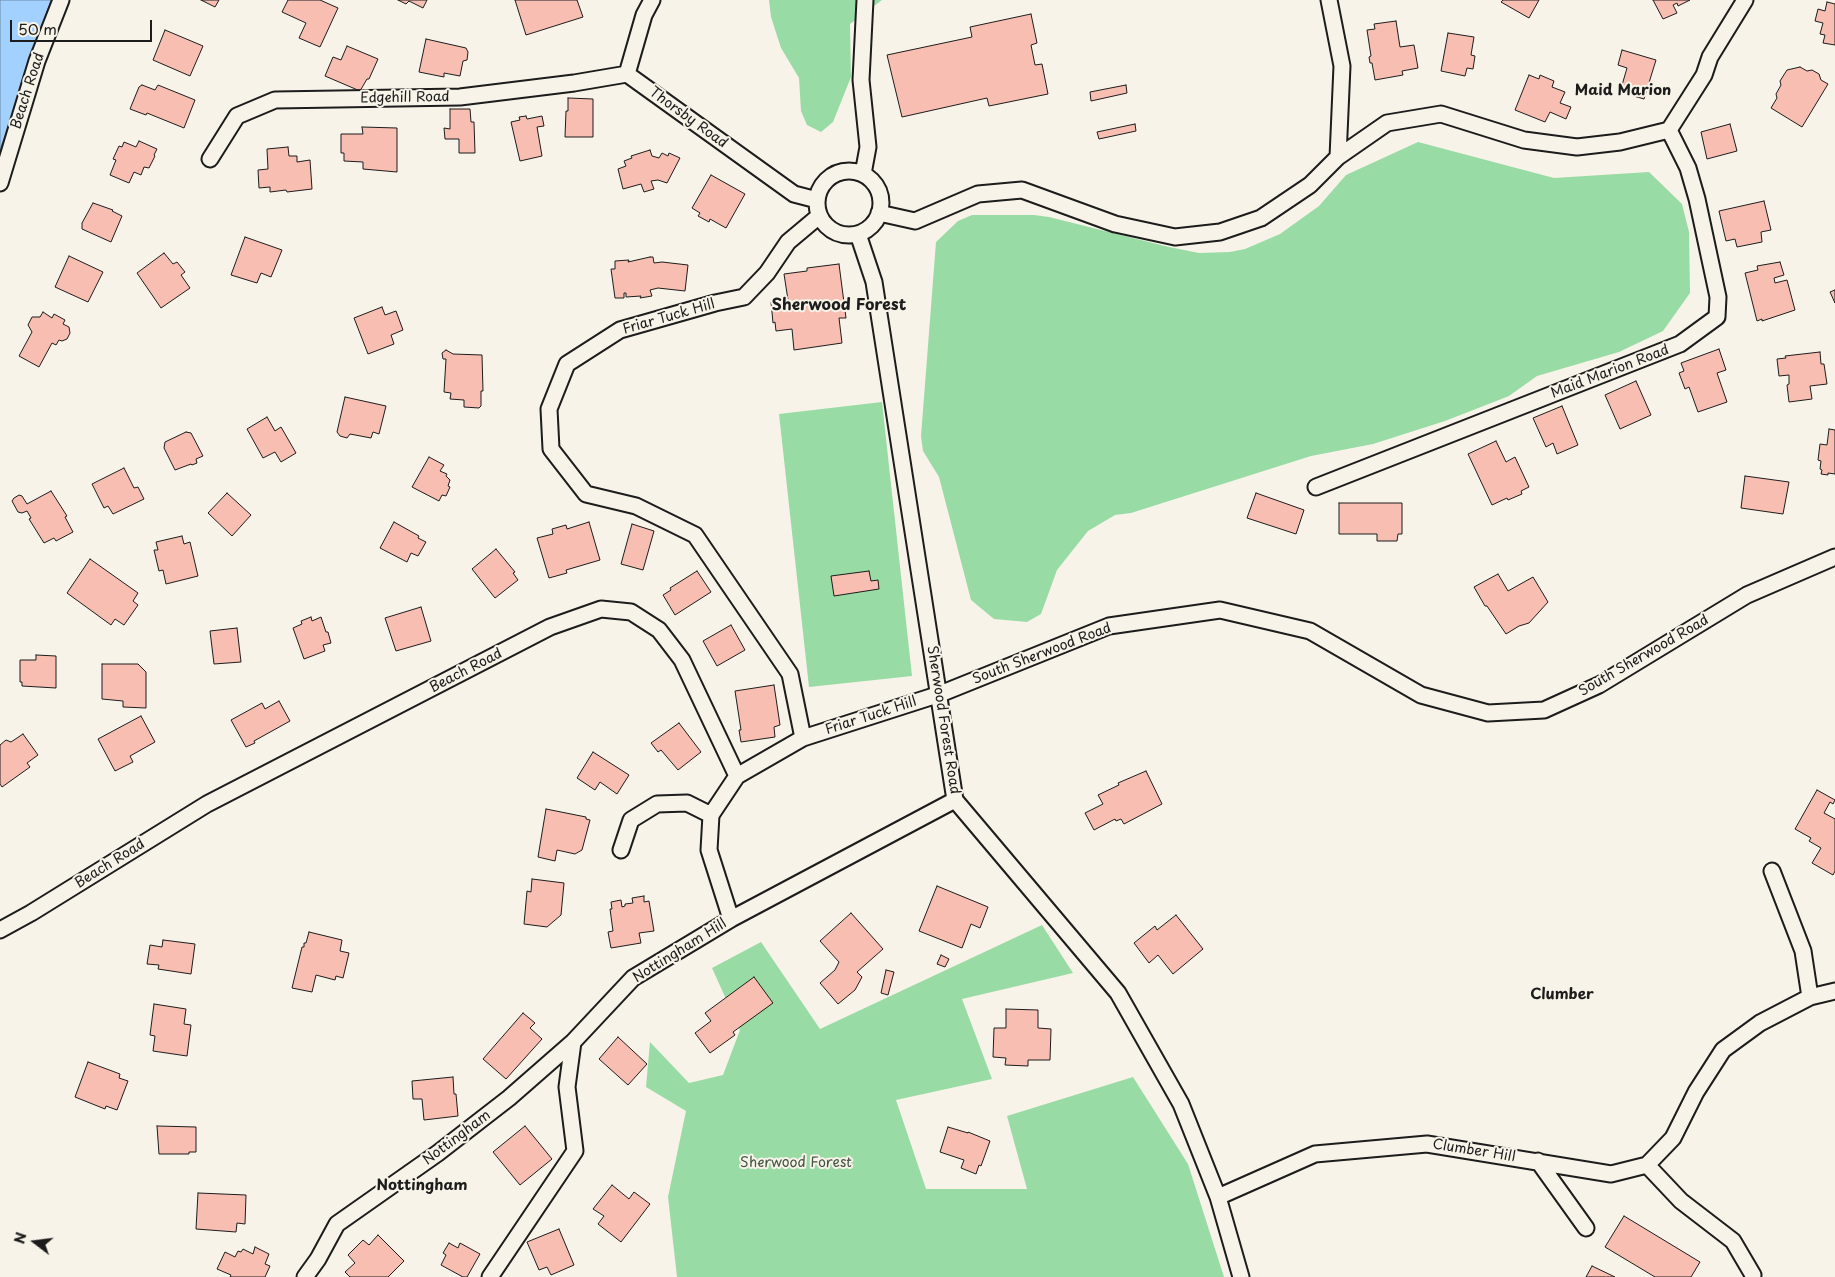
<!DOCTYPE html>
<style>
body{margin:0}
#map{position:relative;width:1835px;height:1277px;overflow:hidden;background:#f7f3e8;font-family:"Playpen Sans",sans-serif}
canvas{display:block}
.north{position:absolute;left:10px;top:1217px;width:50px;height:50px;-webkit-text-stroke:4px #f7f3e8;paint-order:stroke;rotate:285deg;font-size:14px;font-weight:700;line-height:20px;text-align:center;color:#1c1c1c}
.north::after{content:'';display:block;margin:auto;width:18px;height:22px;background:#1c1c1c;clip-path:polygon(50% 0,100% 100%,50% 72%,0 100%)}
.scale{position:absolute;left:10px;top:20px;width:142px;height:22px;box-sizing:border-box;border:2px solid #1c1c1c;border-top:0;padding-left:6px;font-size:15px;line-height:18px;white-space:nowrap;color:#1c1c1c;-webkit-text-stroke:4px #f7f3e8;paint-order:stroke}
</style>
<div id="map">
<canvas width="1835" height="1277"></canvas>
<div class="north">N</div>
<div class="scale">50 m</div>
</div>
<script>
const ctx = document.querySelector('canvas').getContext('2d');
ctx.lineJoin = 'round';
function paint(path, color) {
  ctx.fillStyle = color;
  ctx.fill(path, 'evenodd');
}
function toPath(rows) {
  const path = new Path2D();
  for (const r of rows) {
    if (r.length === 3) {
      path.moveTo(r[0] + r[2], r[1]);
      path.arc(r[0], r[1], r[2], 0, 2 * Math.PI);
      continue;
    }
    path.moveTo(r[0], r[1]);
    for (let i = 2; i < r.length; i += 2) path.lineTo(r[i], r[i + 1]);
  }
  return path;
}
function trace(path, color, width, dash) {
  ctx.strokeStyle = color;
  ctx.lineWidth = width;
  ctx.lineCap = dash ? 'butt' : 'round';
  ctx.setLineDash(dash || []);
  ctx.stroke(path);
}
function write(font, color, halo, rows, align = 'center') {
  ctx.font = font + ' "Playpen Sans",sans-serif';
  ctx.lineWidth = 4;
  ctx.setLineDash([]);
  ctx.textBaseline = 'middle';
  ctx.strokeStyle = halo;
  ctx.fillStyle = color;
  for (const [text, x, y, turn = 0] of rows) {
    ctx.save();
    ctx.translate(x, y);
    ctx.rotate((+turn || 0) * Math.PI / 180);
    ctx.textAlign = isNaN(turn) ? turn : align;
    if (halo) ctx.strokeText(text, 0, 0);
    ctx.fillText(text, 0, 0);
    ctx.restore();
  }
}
paint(toPath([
 [769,0,882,0,850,24,851,77,833,122,821,132,807,125,801,111,799,78,781,48,771,17],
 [1418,142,1554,178,1649,172,1682,204,1689,232,1690,293,1663,331,1619,352,1537,376,1509,396,1445,421,1373,444,1311,456,1131,513,1115,515,1088,531,1057,570,1041,614,1027,622,994,619,971,600,939,477,923,451,921,436,936,242,958,221,972,215,1034,215,1049,217,1169,247,1199,253,1230,252,1245,249,1280,234,1319,206,1346,175],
 [882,402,912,676,809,687,779,414],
 [1042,925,1073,973,962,999,992,1079,896,1100,926,1189,1027,1189,1007,1116,1133,1077,1188,1164,1224,1277,677,1277,668,1197,686,1111,646,1087,650,1042,689,1083,723,1075,740,1030,712,968,761,942,820,1029]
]), '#99dba5');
const water = toPath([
 [0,0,51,0,0,150,0,0]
]);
paint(water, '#a3d1ff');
trace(water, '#6d89a4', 1);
const building = toPath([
 [201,0,219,0,215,7,201,0],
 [288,0,320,0,338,8,320,47,299,38,306,23,282,12,288,0],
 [398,0,427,0,423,8,409,1,406,4,398,0],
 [515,0,577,0,583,17,526,35,515,0],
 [1503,0,1539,0,1529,18,1501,2,1503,0],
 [1653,0,1690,0,1678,6,1677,3,1673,5,1677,13,1663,19,1653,0],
 [1827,2,1835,4,1835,45,1823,43,1825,35,1820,34,1823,23,1815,21,1818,9,1825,11,1827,2],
 [1031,14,1037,43,1031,45,1035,65,1042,64,1048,94,989,106,987,98,902,117,887,55,972,37,970,27,1031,14],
 [1396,21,1400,47,1414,45,1418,68,1402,71,1403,75,1375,80,1372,63,1370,63,1369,57,1371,56,1367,30,1375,29,1374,24,1396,21],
 [165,30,203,46,190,76,153,60,165,30],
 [1448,33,1474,37,1471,55,1475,56,1473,69,1467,68,1465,76,1441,71,1448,33],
 [426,39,466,48,468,52,467,60,463,61,460,76,444,73,444,77,419,72,426,39],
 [347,46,378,59,369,79,367,79,360,91,325,76,333,57,341,60,347,46],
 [1622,50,1656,60,1644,99,1620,92,1627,68,1618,65,1622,50],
 [1800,67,1807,71,1812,70,1819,74,1821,80,1828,84,1802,127,1771,108,1777,98,1776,94,1781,85,1780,81,1787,70,1800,67],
 [1529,75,1539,79,1540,75,1554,81,1552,87,1565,92,1560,103,1571,107,1566,119,1550,112,1545,122,1515,110,1529,75],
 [142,85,155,90,158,85,195,100,184,128,147,113,146,115,130,109,139,87,142,85],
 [1126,85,1127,93,1091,101,1090,92,1126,85],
 [568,98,593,99,593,137,565,137,566,111,568,111,568,98],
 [450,109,470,109,471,122,474,122,475,153,459,153,459,139,445,139,444,128,450,129,450,109],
 [526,116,527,119,542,116,544,126,537,127,542,156,520,161,511,122,520,120,519,117,526,116],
 [1135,124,1136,131,1099,139,1097,132,1135,124],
 [1730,124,1737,151,1707,159,1701,132,1730,124],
 [362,127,397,128,397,172,363,169,363,162,344,161,344,153,341,153,341,134,363,134,362,127],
 [139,141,157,149,154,155,155,156,149,168,144,167,141,175,134,172,129,183,110,175,116,160,113,159,119,146,122,147,124,142,136,147,139,141],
 [288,147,289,156,297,156,297,162,310,160,312,189,287,192,286,190,270,192,270,187,259,188,258,170,268,169,267,149,288,147],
 [650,150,652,156,659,158,662,153,668,156,669,153,680,158,667,183,658,180,651,181,654,189,644,192,641,184,623,189,618,169,626,166,624,161,632,158,631,156,650,150],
 [711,175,745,194,726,228,710,219,709,222,698,216,700,213,692,208,711,175],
 [1764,201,1771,230,1761,232,1762,242,1737,247,1735,239,1726,241,1719,211,1764,201],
 [93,203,113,210,112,211,122,216,111,242,82,229,82,223,93,203],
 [245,237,282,250,271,277,261,273,257,283,231,275,245,237],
 [164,253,173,264,177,262,185,272,181,275,190,288,161,308,137,273,164,253],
 [69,256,103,272,88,302,55,287,69,256],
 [650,257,653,257,654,263,662,262,688,265,685,291,658,288,650,290,652,296,640,298,641,296,626,297,626,293,624,293,624,298,615,298,611,269,615,269,615,261,629,260,628,262,650,257],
 [1780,262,1784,275,1774,278,1775,283,1787,280,1795,310,1762,321,1762,319,1757,321,1745,273,1758,270,1757,266,1780,262],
 [839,264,846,318,839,318,842,343,794,350,792,329,776,331,775,322,773,323,771,302,788,300,784,274,807,271,807,268,839,264],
 [1835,290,1835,303,1830,292,1835,290],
 [382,307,385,315,396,311,403,330,391,335,394,344,368,354,354,318,382,307],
 [43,312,52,318,54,314,65,320,63,324,69,327,70,333,67,339,62,341,59,340,56,345,52,343,39,367,19,356,32,332,28,325,32,317,40,317,43,312],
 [1719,349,1726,370,1717,373,1727,402,1698,412,1689,387,1685,389,1679,373,1684,371,1681,363,1719,349],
 [446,350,453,354,482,355,483,391,481,391,481,406,479,408,464,407,464,400,450,399,451,393,444,392,446,359,443,359,442,353,446,350],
 [1820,352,1821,364,1824,364,1827,384,1810,386,1812,399,1789,402,1787,385,1789,384,1789,375,1779,376,1777,359,1786,358,1785,356,1820,352],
 [1636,381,1651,415,1620,429,1605,395,1636,381],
 [345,397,386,406,379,434,373,432,371,438,350,434,347,438,340,436,337,432,345,397],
 [1562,406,1578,445,1557,454,1553,443,1546,447,1533,418,1562,406],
 [267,417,275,431,281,427,296,453,281,462,275,452,263,458,247,429,267,417],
 [1829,429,1835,430,1835,474,1828,473,1828,475,1821,474,1822,470,1820,469,1821,461,1818,460,1820,444,1827,445,1829,429],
 [186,432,191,433,203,456,196,459,197,463,192,465,191,464,175,470,164,448,165,442,186,432],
 [1496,441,1506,462,1515,457,1529,487,1521,491,1522,494,1508,500,1507,498,1492,505,1468,454,1496,441],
 [429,457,444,465,440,471,447,474,446,476,450,480,448,486,450,487,446,496,442,495,439,501,412,487,429,457],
 [124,468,134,488,138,487,144,499,113,514,108,506,104,508,92,484,124,468],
 [1745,476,1789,482,1783,514,1741,508,1745,476],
 [51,491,67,516,65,517,73,532,56,541,54,538,44,543,29,519,31,518,27,511,22,513,18,512,12,501,14,498,19,495,22,496,27,504,51,491],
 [227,493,251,515,232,536,208,513,227,493],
 [1256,493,1304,510,1296,534,1247,518,1256,493],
 [1339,503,1402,503,1402,534,1398,534,1397,541,1377,541,1377,534,1339,534,1339,503],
 [394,522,419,536,418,538,426,542,418,556,411,553,407,562,380,548,394,522],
 [589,522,600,560,566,570,567,573,549,578,537,538,553,534,552,529,566,525,567,529,589,522],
 [632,524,654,531,643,570,621,564,632,524],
 [182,536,184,544,190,542,198,576,166,584,163,570,159,571,154,550,158,550,156,542,182,536],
 [496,549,515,572,513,573,518,580,495,598,472,569,496,549],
 [90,559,138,593,133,601,138,605,124,625,115,619,111,625,67,593,90,559],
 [697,571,711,592,675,615,663,595,671,590,670,588,697,571],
 [869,571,871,581,878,580,879,589,834,596,831,576,869,571],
 [1498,574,1508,591,1533,577,1548,602,1529,623,1519,626,1506,634,1487,606,1485,606,1474,587,1498,574],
 [421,607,431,641,396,651,385,618,421,607],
 [311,617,312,621,321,617,326,632,328,632,331,643,323,645,325,651,304,659,293,628,302,624,301,621,311,617],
 [731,625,745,650,717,666,703,641,731,625],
 [237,628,241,662,214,664,210,631,237,628],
 [36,655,56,656,56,688,22,686,22,682,20,682,20,660,36,660,36,655],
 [102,664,138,664,146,672,146,708,123,707,123,701,102,699,102,664],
 [774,685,780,725,774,727,775,737,741,742,739,730,741,730,735,691,774,685],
 [279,701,290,721,254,741,255,743,246,747,231,720,262,703,265,709,279,701],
 [141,716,155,742,130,756,133,762,115,771,98,739,141,716],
 [679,723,701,752,678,770,661,750,658,752,651,743,679,723],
 [23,734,38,755,27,763,30,767,2,787,0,784,0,745,6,740,11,742,23,734],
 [593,752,629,775,617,794,600,782,595,790,577,778,593,752],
 [1146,771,1162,804,1124,824,1121,819,1116,821,1115,819,1094,830,1085,813,1103,804,1098,795,1119,785,1118,783,1146,771],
 [1817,790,1835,800,1833,804,1830,802,1824,813,1835,819,1835,871,1833,875,1812,863,1821,848,1809,841,1811,838,1795,829,1817,790],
 [546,809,586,817,586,819,590,820,582,850,575,854,557,850,555,861,538,857,546,809],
 [532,879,564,883,561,915,547,927,524,924,527,891,531,892,532,879],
 [937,886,988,907,980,928,971,924,962,948,919,931,937,886],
 [644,896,644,902,649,901,654,931,639,933,641,943,611,948,608,932,613,931,610,909,612,909,611,902,621,900,622,907,625,906,625,904,633,903,632,898,644,896],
 [851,913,883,949,857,972,862,977,855,990,838,1004,820,983,835,970,839,962,820,941,851,913],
 [1176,915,1203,949,1173,974,1158,955,1149,963,1134,943,1155,926,1157,930,1176,915],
 [309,932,342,940,340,951,349,953,343,978,336,976,335,980,316,975,312,992,292,988,302,947,304,947,304,943,306,943,309,932],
 [163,940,195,944,191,974,158,969,159,965,147,964,150,945,162,947,163,940],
 [941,955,949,959,945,967,937,964,941,955],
 [886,970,894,972,888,995,881,993,886,970],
 [754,977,773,1003,733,1032,735,1035,710,1053,695,1033,711,1021,705,1013,754,977],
 [154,1004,186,1009,184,1024,191,1025,187,1056,153,1051,155,1036,150,1035,154,1004],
 [1006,1009,1038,1010,1038,1028,1051,1029,1050,1060,1028,1060,1028,1066,1005,1065,1006,1058,993,1057,994,1028,1006,1028,1006,1009],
 [523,1013,535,1023,530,1028,542,1039,506,1079,483,1059,523,1013],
 [618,1037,647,1064,628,1085,599,1059,618,1037],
 [88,1062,120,1074,119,1078,128,1081,117,1110,106,1106,105,1109,75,1097,88,1062],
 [453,1077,454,1094,456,1094,458,1116,424,1120,422,1099,413,1099,412,1081,453,1077],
 [157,1126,196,1127,196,1152,189,1152,189,1154,159,1154,157,1126],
 [525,1126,552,1159,520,1185,493,1152,525,1126],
 [948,1127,968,1133,968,1132,990,1141,981,1166,979,1165,976,1174,961,1168,964,1160,940,1152,948,1127],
 [612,1185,629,1199,634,1192,650,1204,621,1242,598,1224,604,1216,593,1209,612,1185],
 [198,1193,246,1195,245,1224,237,1223,236,1232,196,1229,198,1193],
 [1624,1216,1700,1262,1691,1277,1655,1277,1605,1247,1624,1216],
 [559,1229,574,1265,551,1275,547,1267,539,1270,527,1242,559,1229],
 [378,1235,404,1261,388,1277,350,1277,345,1272,355,1263,348,1255,363,1240,369,1245,378,1235],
 [449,1243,458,1248,460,1243,480,1254,467,1277,463,1277,441,1265,446,1255,443,1253,449,1243],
 [255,1247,269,1254,265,1264,270,1266,265,1277,230,1277,231,1275,217,1269,225,1252,235,1257,238,1251,241,1252,243,1249,253,1254,255,1247],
 [1592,1266,1615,1277,1586,1277,1592,1266]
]);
paint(building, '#f9beb2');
trace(building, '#1c1c1c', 1);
const street = toPath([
 [1329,0,1342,66,1338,157],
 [627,74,794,194,817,200],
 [627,74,644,15,652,0],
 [210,159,237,116,275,100,460,97,574,83,627,74],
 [849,203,32],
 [863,174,868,147,861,80,865,0],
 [0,183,37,61,61,0],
 [879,213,915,221,978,194,1022,190,1115,224,1175,237,1220,232,1261,218,1310,185,1338,157,1387,123,1441,114,1524,140,1577,147,1620,142,1669,130,1704,75,1710,57,1745,0],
 [858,234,874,282,955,800,1118,993,1181,1104,1218,1197,1241,1277],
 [1316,487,1680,344,1717,317,1718,297,1697,199,1688,168,1669,130],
 [803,738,790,674,695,535,636,506,586,494,551,449,549,409,567,364,620,330,715,303,744,297,767,273,788,242,819,216],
 [621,850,631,820,657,804,687,803,711,815],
 [1772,871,1803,951,1810,997],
 [731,919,709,850,711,815,737,776,803,738,940,694,1109,626,1220,610,1310,631,1421,695,1488,713,1544,710,1599,685,1747,595,1835,557],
 [0,930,31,913,207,804,550,627,601,609,631,612,659,630,682,660,737,776],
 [1538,1161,1586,1228],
 [1647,1165,1681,1201,1733,1241,1753,1275],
 [1218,1197,1315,1154,1427,1144,1611,1174,1647,1165,1673,1138,1696,1092,1723,1050,1760,1023,1810,997,1835,991],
 [305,1277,318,1259,337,1224,438,1153,509,1098,573,1042],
 [490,1277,575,1151,567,1087,573,1042,633,978,731,919,955,800]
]);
trace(street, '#1c1c1c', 19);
trace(street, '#f7f3e8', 15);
write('14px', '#1c1c1c', '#f7f3e8', [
 ["Beach Road",28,91,-72],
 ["Edgehill Road",405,98,-1],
 ["Thorsby Road",688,118,36],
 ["Friar Tuck Hill",669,317,-16],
 ["Maid Marion Road",1610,372,-21],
 ["South Sherwood Road",1042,654,-21],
 ["South Sherwood Road",1644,656,-30],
 ["Beach Road",466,671,-27],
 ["Friar Tuck Hill",871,716,-18],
 ["Sherwood Forest Road",943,720,81],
 ["Beach Road",110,864,-32],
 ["Nottingham Hill",680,951,-32],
 ["Nottingham",457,1138,-37],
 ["Clumber Hill",1474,1151,9]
]);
write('14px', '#425545', '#f7f3e8', [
 ["Sherwood Forest",796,1163]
]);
write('bold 15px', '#1c1c1c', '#f7f3e8', [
 ["Maid Marion",1623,91],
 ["Clumber",1562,995],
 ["Nottingham",422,1186]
]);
write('bold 16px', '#1c1c1c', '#f7f3e8', [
 ["Sherwood Forest",839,306]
]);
</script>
